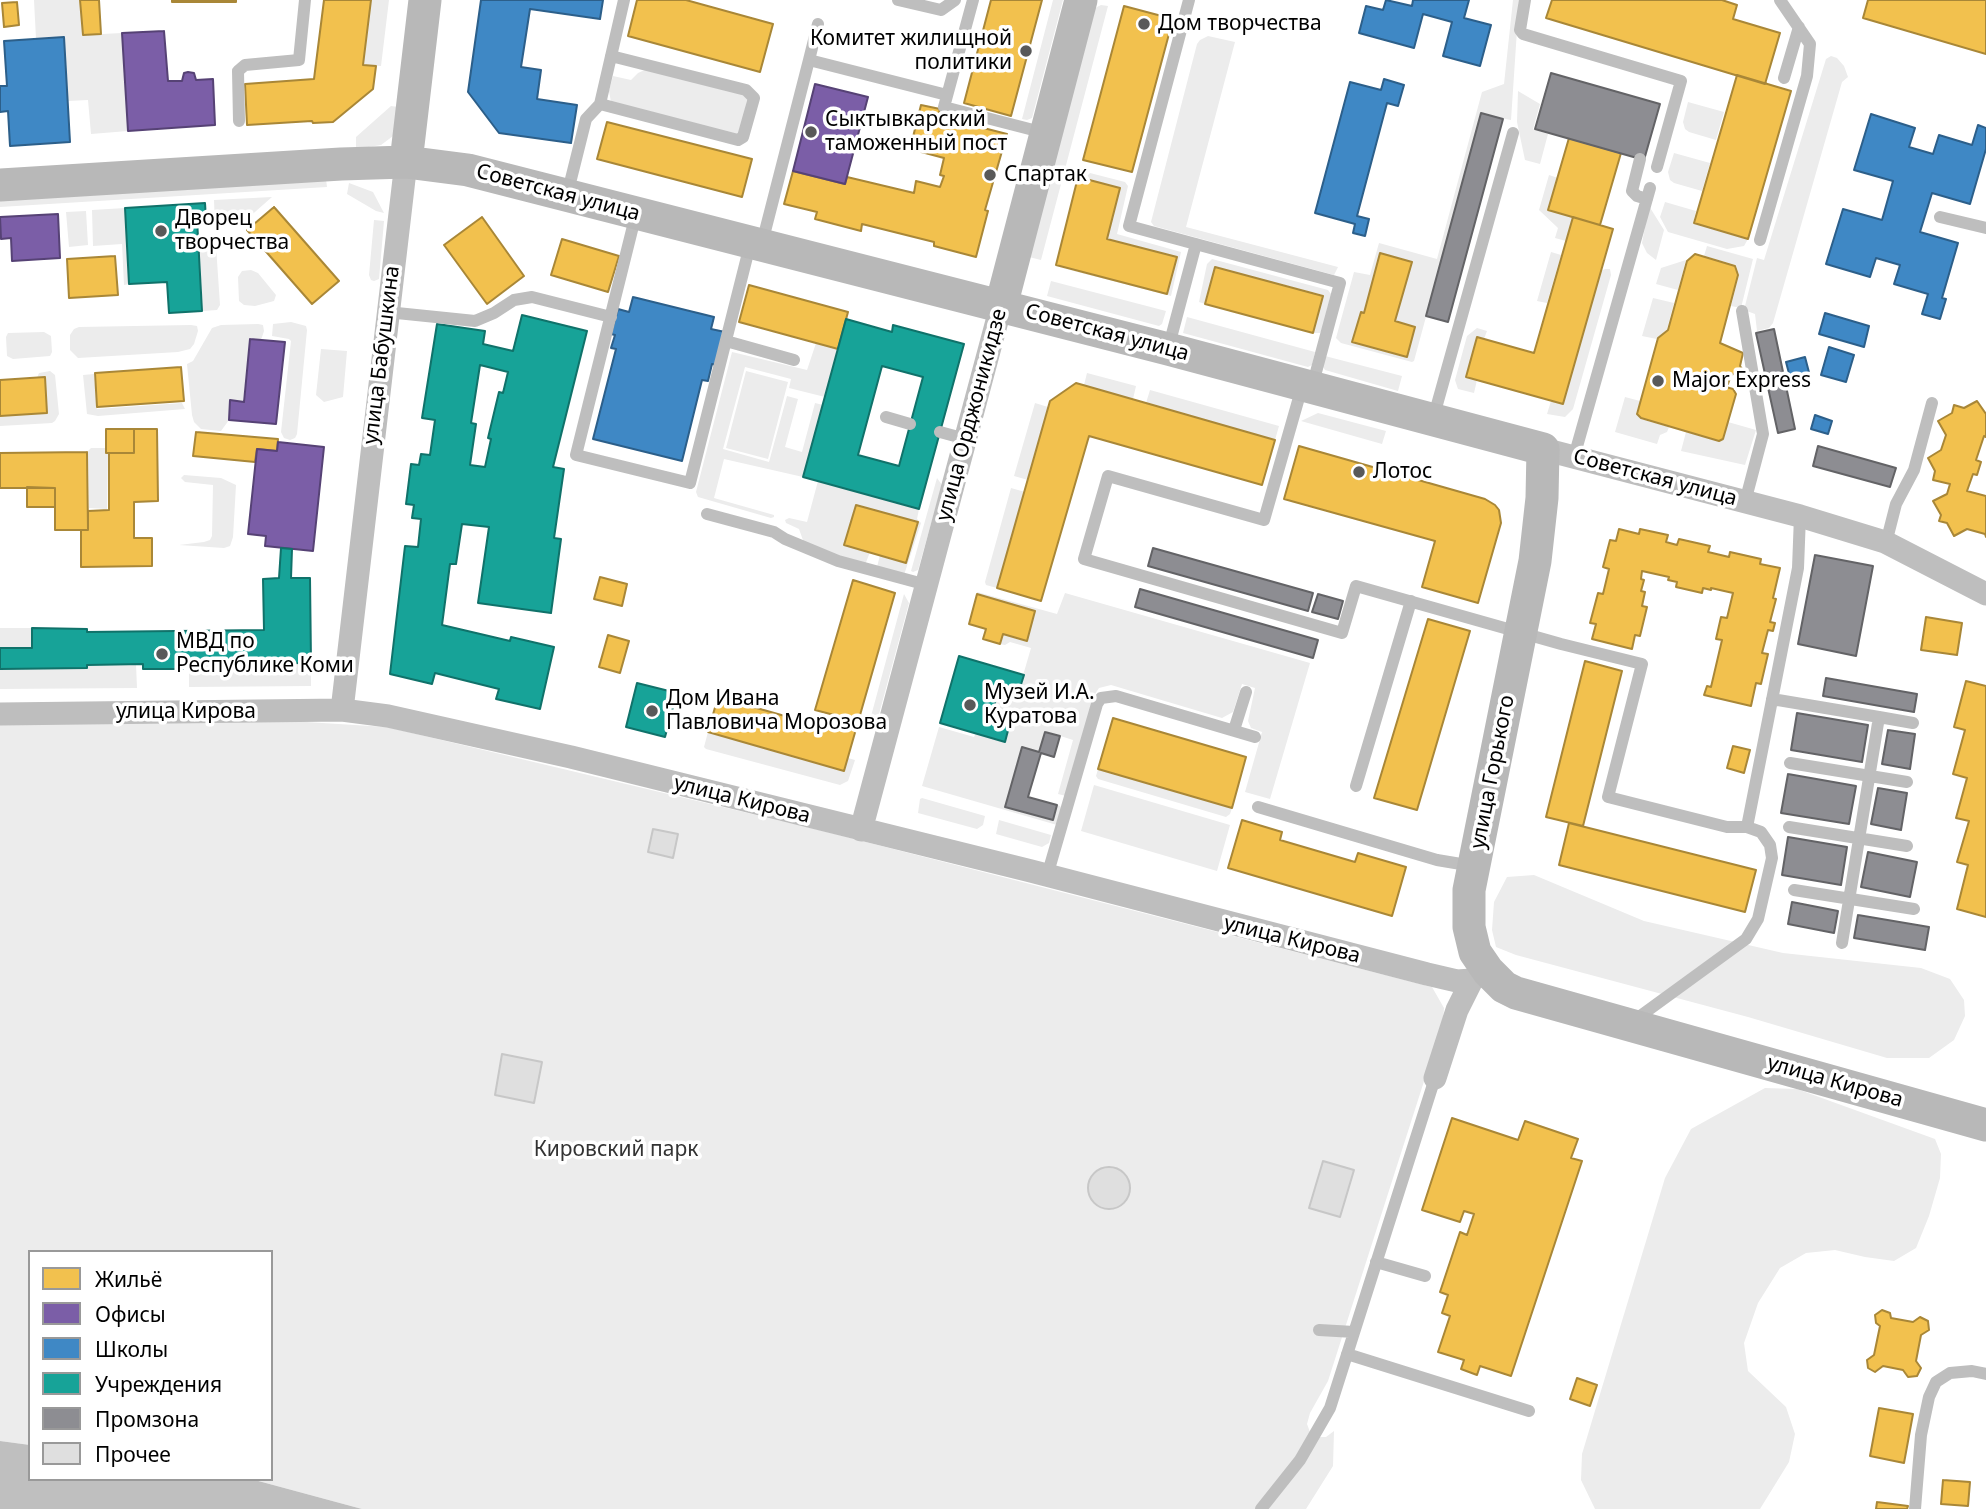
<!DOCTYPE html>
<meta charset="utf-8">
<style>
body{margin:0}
#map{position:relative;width:1986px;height:1509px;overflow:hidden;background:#fff;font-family:"Noto Sans",sans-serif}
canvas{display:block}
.legend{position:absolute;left:28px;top:1250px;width:245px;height:231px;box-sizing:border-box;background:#fff;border:2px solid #999;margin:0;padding:9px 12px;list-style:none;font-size:21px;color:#000}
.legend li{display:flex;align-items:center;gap:14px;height:35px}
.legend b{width:35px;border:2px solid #999}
</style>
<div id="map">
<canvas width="1986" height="1509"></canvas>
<ul class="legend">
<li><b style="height:19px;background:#f2c14e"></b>Жильё</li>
<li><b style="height:19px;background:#7b5ea7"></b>Офисы</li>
<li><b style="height:19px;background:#3f88c5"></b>Школы</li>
<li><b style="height:19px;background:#17a398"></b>Учреждения</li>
<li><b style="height:19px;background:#8d8d92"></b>Промзона</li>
<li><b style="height:19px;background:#dfdfdf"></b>Прочее</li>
</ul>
</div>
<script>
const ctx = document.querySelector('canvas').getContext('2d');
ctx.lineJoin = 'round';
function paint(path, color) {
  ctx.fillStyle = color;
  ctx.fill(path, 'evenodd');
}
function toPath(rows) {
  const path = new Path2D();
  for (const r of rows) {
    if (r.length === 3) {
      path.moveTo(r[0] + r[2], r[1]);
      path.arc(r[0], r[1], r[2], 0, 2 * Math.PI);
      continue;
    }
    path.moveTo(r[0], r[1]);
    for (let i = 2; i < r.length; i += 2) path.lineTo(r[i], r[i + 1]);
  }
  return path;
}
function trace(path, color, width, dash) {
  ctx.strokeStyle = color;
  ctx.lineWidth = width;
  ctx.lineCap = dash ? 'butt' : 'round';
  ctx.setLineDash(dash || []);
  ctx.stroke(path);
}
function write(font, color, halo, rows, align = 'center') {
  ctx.font = font + ' "Noto Sans",sans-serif';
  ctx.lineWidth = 7;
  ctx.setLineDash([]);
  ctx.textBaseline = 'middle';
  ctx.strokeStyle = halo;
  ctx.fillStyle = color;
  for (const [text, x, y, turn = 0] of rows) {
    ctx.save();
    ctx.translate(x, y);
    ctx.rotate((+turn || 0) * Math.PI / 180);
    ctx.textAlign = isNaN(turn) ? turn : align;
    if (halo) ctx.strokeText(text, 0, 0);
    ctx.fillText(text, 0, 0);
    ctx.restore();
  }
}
paint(toPath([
 [34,0,80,0,83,35,122,33,128,131,91,134,88,100,68,101,36,39],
 [371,0,389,0,381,66,363,65],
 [1053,0,1063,0,1032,118,1027,120,1022,119],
 [1513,0,1519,0,1511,120,1481,114,1414,361,1412,362,1341,343,1336,338,1354,272,1370,275,1379,243,1437,259,1482,92,1504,84],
 [1101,5,1108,6,1041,260,1029,257,1095,8],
 [1208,36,1235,42,1186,227,1338,267,1334,275,1154,226,1151,222,1197,44,1200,40],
 [1831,56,1837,58,1844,66,1848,77,1842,82,1773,323,1769,328,1757,331,1755,314,1744,310,1757,258,1764,260,1826,59],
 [647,69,748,96,739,135,611,102,609,91,613,76,631,80,638,73],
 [1518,91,1540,104,1533,129,1548,134,1540,164,1525,160,1517,122],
 [1688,102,1724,112,1716,140,1689,132,1685,129,1683,122],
 [391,106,398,107,393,136,381,145,356,149,356,137],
 [1674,153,1710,163,1702,191,1674,183,1670,180,1668,172],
 [1090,173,1125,182,1128,186,1117,234,1181,252,1171,296,1058,267,1167,293,1177,257,1107,239,1120,189,1084,179],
 [1549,175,1558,178,1549,210,1573,217,1566,241,1555,238,1558,228,1539,210],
 [326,179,327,187,0,207,0,198],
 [349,183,373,192,384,213,376,211,347,194],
 [272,197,239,226,215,226,214,200],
 [1665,202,1696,211,1693,223,1748,239,1744,246,1727,249,1668,232,1660,217],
 [1649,206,1664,230,1656,260,1647,253,1642,243],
 [125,208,129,284,124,285,122,244,93,246,92,210],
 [86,211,88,245,69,247,66,212],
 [374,220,384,221,379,279,374,281,371,280,369,275],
 [216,246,220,305,217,310,203,311,199,247],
 [1707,246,1753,259,1741,308,1731,306,1739,275,1736,265,1704,256],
 [1551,252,1561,255,1547,303,1537,301],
 [1212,259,1328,290,1331,294,1322,330,1320,333,1313,333,1323,295,1215,267,1205,304,1199,302,1207,264],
 [1686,260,1678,290,1656,284,1661,268],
 [1605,269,1610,269,1611,275,1573,409,1565,417,1547,414,1551,401,1563,404,1601,271],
 [251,270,258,273,276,295,274,301,255,306,244,305,239,301,238,277,242,271],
 [1051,281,1166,311,1162,324,1159,326,1047,296],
 [1653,298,1674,303,1667,329,1657,339,1642,336],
 [1187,317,1315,352,1312,365,1308,367,1183,333],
 [291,322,306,326,307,330,297,434,295,438,290,440,284,438,281,432,291,341,289,339,272,336,273,324],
 [258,324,263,325,264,331,261,340,250,339,243,402,230,401,229,420,221,431,201,429,194,422,192,415,187,364,193,361,212,328,221,325],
 [191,325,197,326,198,331,194,344,190,349,178,352,78,358,70,350,70,335,74,329,79,327],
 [1477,328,1487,331,1484,339,1477,338,1466,376,1477,380,1474,393,1458,389,1455,380,1467,336],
 [44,332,51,336,52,352,50,356,13,359,7,356,6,337,8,333],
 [816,343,838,349,825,397,789,388,791,379,745,367,723,449,769,462,787,396,798,399,785,447,802,452,815,403,823,405,803,477,724,459,714,498,774,515,774,517,771,518,698,497,696,492,732,352,807,370],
 [321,349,347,351,343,397,324,402,316,395],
 [1325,356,1402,376,1398,391,1325,370,1322,365],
 [50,371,55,375,59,414,55,421,52,423,0,426,0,416,37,378,39,373],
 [746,371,788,382,768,459,726,448],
 [1087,373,1136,386,1133,399,1084,385],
 [94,374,97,409,182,403,185,409,98,416,87,414,83,375],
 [1150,390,1279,426,1275,440,1146,403],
 [1625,397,1640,401,1636,413,1641,419,1669,427,1667,432,1660,435,1657,444,1615,432],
 [1035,403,1048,407,1028,480,1014,476],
 [1318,413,1386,431,1382,444,1301,421],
 [1728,422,1756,430,1745,465,1681,451,1686,432,1719,441,1723,439],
 [91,448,105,448,105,453,108,454,107,509,89,508,88,451],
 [184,475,221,478,236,485,233,537,230,546,224,548,179,545,204,542,210,540,212,536,213,485,185,482,181,478],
 [937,478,942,485,918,570,913,572,911,571],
 [818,481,919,509,917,519,921,523,904,575,877,567,880,555,917,522,856,505,845,545,870,552,865,565,804,543,799,529,786,523,785,520,789,518,807,522],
 [1011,488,1025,492,997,588,986,585,985,582],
 [977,592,1057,614,1065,593,1310,663,1270,799,1245,792,1262,732,1251,728,1248,721,1255,688,1242,684,1233,712,1222,718,1111,685,1099,688,1095,694,1066,796,1058,794,1073,740,1045,731,1039,752,1022,748,1005,806,1052,820,1057,805,1060,806,1062,810,1057,825,922,786,939,727,974,737,976,733,1005,741,1011,719,992,714,998,691,1017,696,1031,648,1010,642,1005,645,1000,644,1003,634,1027,640,1035,611,977,594],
 [904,594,909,603,875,729,867,731],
 [0,628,32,628,32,648,0,648],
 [311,663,311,686,189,687,189,664],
 [136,664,137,688,0,689,0,669,87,668,87,665],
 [0,722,306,722,387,727,819,830,1432,987,1444,1008,1443,1022,1328,1381,1310,1413,1307,1424,1310,1432,1317,1437,1326,1437,1334,1431,1333,1466,1306,1509,362,1509,251,1479,271,1479,271,1252,30,1252,30,1445,0,1441],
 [708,732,843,771,848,758,855,760,848,781,840,785,706,749,704,747],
 [1098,769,1232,808,1230,814,1226,817,1098,779,1096,776],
 [1094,785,1230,825,1217,871,1081,831],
 [922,798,985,816,983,825,977,829,918,813,920,799],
 [999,820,1051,835,1049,843,1042,847,996,834],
 [1534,875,1644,921,1783,953,1921,968,1950,979,1964,1000,1965,1016,1954,1040,1929,1058,1887,1058,1748,1017,1516,955,1496,947,1492,930,1494,902,1507,877],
 [1765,1088,1797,1089,1935,1139,1941,1154,1940,1178,1929,1216,1916,1248,1894,1261,1865,1257,1835,1250,1806,1253,1780,1268,1758,1303,1744,1343,1748,1371,1786,1407,1795,1434,1789,1462,1760,1509,1595,1509,1581,1480,1582,1454,1665,1178,1691,1129]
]), '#ececec');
paint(toPath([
 [0,1441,30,1445,30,1479,251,1479,362,1509,0,1509]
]), '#bfbfbf');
const homes = toPath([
 [80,0,99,0,101,34,83,35,80,0],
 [172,0,236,0,236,2,172,2,172,0],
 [324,0,371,0,363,65,376,66,373,89,333,122,313,123,312,121,247,125,245,84,314,79,324,0],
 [637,0,686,0,773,24,760,72,628,36,637,0],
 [991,0,1042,0,1011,116,964,103,991,0],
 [1552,0,1722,0,1737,5,1733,19,1780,33,1765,84,1546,18,1552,0],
 [1868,0,1986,0,1986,54,1863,18,1868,0],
 [17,2,19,25,4,27,2,3,17,2],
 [1124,6,1173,19,1132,172,1083,160,1124,6],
 [1737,75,1791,91,1748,239,1694,223,1737,75],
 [921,105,940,109,937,120,963,127,964,123,1007,134,985,210,988,211,976,257,934,246,934,242,862,224,861,231,815,219,817,212,784,204,793,171,845,184,847,177,914,193,916,181,940,187,944,176,940,175,944,158,910,149,921,105],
 [607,122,752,159,742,197,597,159,607,122],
 [1569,138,1621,153,1600,225,1548,210,1569,138],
 [1078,177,1120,188,1107,239,1177,257,1167,294,1056,265,1078,177],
 [274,207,339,281,312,304,247,230,274,207],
 [482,217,524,276,487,304,444,245,482,217],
 [1573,217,1613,229,1563,404,1466,377,1477,337,1534,353,1573,217],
 [562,239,619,256,608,292,551,275,562,239],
 [1380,253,1412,262,1395,321,1415,327,1407,357,1352,342,1361,312,1364,313,1380,253],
 [1695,254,1735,266,1738,275,1720,343,1743,353,1740,366,1743,370,1731,375,1728,384,1706,378,1705,381,1733,389,1736,394,1723,439,1719,441,1641,418,1637,414,1658,338,1668,330,1687,261,1695,254],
 [115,256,118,295,69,298,67,259,115,256],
 [1215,267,1323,296,1313,333,1205,304,1215,267],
 [749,285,848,312,838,349,739,322,749,285],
 [181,367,184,401,97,407,95,373,181,367],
 [45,377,47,413,0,416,0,380,45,377],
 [1076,383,1275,440,1262,485,1089,436,1041,601,997,588,1050,401,1076,383],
 [1977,401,1986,414,1986,437,1984,436,1976,460,1981,462,1977,475,1973,474,1967,491,1986,496,1986,537,1985,534,1967,529,1954,536,1947,523,1939,521,1941,515,1933,501,1947,494,1950,484,1933,480,1935,471,1928,458,1941,450,1946,435,1938,421,1952,413,1954,405,1964,408,1977,401],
 [106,429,134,429,134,453,106,453,106,429],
 [134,429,157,429,158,501,134,502,134,538,152,538,152,566,81,567,81,530,88,530,88,511,109,510,109,453,134,453,134,429],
 [196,432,278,439,277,451,257,449,255,462,193,456,196,432],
 [1299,446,1485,499,1495,505,1499,510,1501,523,1478,603,1422,587,1435,541,1284,499,1299,446],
 [87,452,88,530,55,530,55,488,0,488,0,453,87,452],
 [27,487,55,488,55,507,27,507,27,487],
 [856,505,918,522,906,563,844,545,856,505],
 [1619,529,1639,534,1640,529,1668,535,1666,542,1677,545,1679,539,1710,546,1708,552,1729,557,1730,552,1761,559,1760,564,1780,568,1773,598,1776,599,1770,622,1775,623,1773,631,1768,630,1762,653,1768,654,1761,684,1756,683,1751,706,1704,695,1707,686,1711,687,1722,640,1716,639,1721,617,1727,618,1733,593,1711,588,1711,590,1703,588,1702,593,1676,587,1677,582,1668,580,1669,577,1642,571,1641,579,1644,580,1641,591,1645,592,1642,606,1647,607,1640,636,1635,635,1632,649,1592,639,1596,624,1590,623,1598,593,1603,594,1609,569,1603,567,1610,540,1616,541,1619,529],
 [600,577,627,584,622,606,594,599,600,577],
 [853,580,895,593,844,771,708,732,718,697,834,730,838,716,815,710,853,580],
 [977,594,1035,611,1027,641,1003,634,1000,644,983,639,986,629,969,624,977,594],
 [1926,617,1962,623,1957,655,1921,650,1926,617],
 [1428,619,1470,631,1417,810,1374,798,1428,619],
 [608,635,629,641,620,673,599,667,608,635],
 [1585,661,1622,671,1583,826,1546,817,1585,661],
 [1966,681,1986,686,1986,917,1957,909,1968,865,1957,862,1969,821,1956,818,1967,778,1953,774,1965,730,1954,727,1966,681],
 [1113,718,1246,757,1232,808,1098,769,1113,718],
 [1733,746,1750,750,1744,773,1727,768,1733,746],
 [1242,820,1282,832,1280,840,1355,862,1358,853,1406,867,1392,916,1228,868,1242,820],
 [1569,823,1756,870,1745,912,1559,865,1569,823],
 [1452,1118,1518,1140,1525,1121,1578,1139,1571,1158,1582,1161,1511,1376,1480,1366,1477,1375,1461,1369,1464,1360,1438,1352,1450,1316,1442,1313,1448,1295,1440,1292,1460,1232,1467,1235,1474,1214,1464,1211,1460,1222,1422,1210,1452,1118],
 [1882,1310,1890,1313,1891,1318,1913,1322,1920,1317,1928,1321,1929,1330,1921,1335,1916,1361,1921,1368,1917,1376,1908,1377,1903,1370,1883,1366,1875,1372,1868,1368,1867,1360,1874,1355,1880,1326,1876,1323,1875,1315,1882,1310],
 [1577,1378,1597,1385,1590,1406,1570,1399,1577,1378],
 [1879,1408,1913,1414,1904,1463,1870,1456,1879,1408],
 [1943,1480,1970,1482,1968,1506,1941,1504,1943,1480],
 [1877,1502,1908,1506,1907,1509,1876,1509,1877,1502]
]);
paint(homes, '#f2c14e');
trace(homes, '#a98737', 2);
const offices = toPath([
 [164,31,168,81,182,81,184,73,188,72,194,73,196,80,213,79,215,125,128,131,122,33,164,31],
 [815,84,868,97,845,184,793,171,815,84],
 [58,214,60,258,12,261,11,238,1,239,0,217,58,214],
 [250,339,285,342,276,424,229,420,230,400,244,402,250,339],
 [278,442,324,447,313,551,265,546,266,536,248,534,257,449,277,451,278,442]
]);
paint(offices, '#7b5ea7');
trace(offices, '#564275', 2);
const schools = toPath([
 [481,0,603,0,600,19,530,9,521,67,541,70,537,99,577,105,571,143,499,133,468,92,481,0],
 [1386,0,1412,6,1413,0,1469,0,1464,18,1491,25,1480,66,1443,56,1452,22,1423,14,1414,48,1359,33,1366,6,1383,10,1386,0],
 [64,37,70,142,10,146,8,111,0,112,0,86,7,86,4,41,64,37],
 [1384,79,1404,85,1398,106,1387,103,1357,216,1369,219,1365,236,1353,233,1355,224,1315,213,1350,82,1381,90,1384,79],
 [1871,114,1915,128,1909,147,1933,154,1939,135,1972,145,1978,125,1986,128,1986,149,1970,204,1932,193,1920,232,1958,243,1942,298,1946,299,1940,319,1922,314,1928,294,1894,284,1900,265,1876,258,1870,277,1826,264,1843,209,1882,220,1893,181,1854,170,1871,114],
 [633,297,714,317,711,329,725,332,716,365,712,364,708,381,702,380,682,461,593,439,616,349,611,348,615,335,611,334,618,309,629,312,633,297],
 [1825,313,1869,326,1864,347,1819,334,1825,313],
 [1829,347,1854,355,1846,382,1821,375,1829,347],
 [1805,357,1811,380,1792,385,1786,362,1805,357],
 [1815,415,1832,421,1828,434,1811,429,1815,415]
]);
paint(schools, '#3f88c5');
trace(schools, '#2c5f8a', 2);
const public = toPath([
 [205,203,206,219,197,219,202,311,169,313,167,282,129,284,125,208,205,203],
 [522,315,587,331,553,467,564,469,554,538,561,539,551,613,478,603,489,527,462,524,456,564,450,564,442,625,510,641,511,637,554,647,540,709,496,699,499,689,435,673,432,684,390,674,405,546,418,547,421,519,412,518,414,505,406,504,411,464,419,465,421,454,430,455,435,420,422,418,437,324,485,331,483,344,513,351,522,315],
 [480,365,508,372,503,393,499,392,488,438,491,439,485,467,470,465,476,424,471,423,480,365],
 [846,319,892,332,893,325,964,344,919,509,803,477,846,319],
 [882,366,923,377,899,466,858,455,882,366],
 [281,548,292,549,291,578,310,578,311,663,182,664,183,669,143,669,143,664,87,665,87,668,0,669,0,648,32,648,32,628,87,629,87,632,264,630,263,579,279,578,281,548],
 [959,656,1024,675,1017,697,998,691,992,714,1011,719,1005,742,940,723,959,656],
 [637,683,677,693,665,737,626,727,637,683]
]);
paint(public, '#17a398');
trace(public, '#10726a', 2);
const industry = toPath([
 [1551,73,1660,104,1644,160,1535,129,1551,73],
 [1481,113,1503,119,1448,322,1426,316,1481,113],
 [1774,329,1795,429,1778,433,1756,333,1774,329],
 [1818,446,1896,468,1890,487,1813,466,1818,446],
 [1153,548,1313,593,1308,611,1148,566,1153,548],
 [1815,555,1873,566,1856,656,1798,644,1815,555],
 [1140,589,1318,640,1313,658,1135,607,1140,589],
 [1318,594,1343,601,1338,619,1312,612,1318,594],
 [1826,678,1917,694,1914,712,1823,696,1826,678],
 [1797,713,1868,725,1862,762,1791,750,1797,713],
 [1888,730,1915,734,1910,769,1882,764,1888,730],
 [1045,732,1060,736,1054,757,1041,753,1028,797,1057,805,1053,820,1005,807,1022,747,1039,752,1045,732],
 [1788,774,1856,786,1849,824,1781,813,1788,774],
 [1878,788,1907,793,1901,830,1871,824,1878,788],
 [1788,837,1847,847,1841,885,1782,875,1788,837],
 [1868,852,1917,862,1910,897,1861,887,1868,852],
 [1792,902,1838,911,1834,933,1788,924,1792,902],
 [1858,915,1929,927,1925,950,1854,938,1858,915]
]);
paint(industry, '#8d8d92');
trace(industry, '#636366', 2);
const building = toPath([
 [653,829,678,834,673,858,648,852,653,829],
 [502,1054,542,1062,534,1103,495,1095,502,1054],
 [1323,1161,1354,1170,1340,1217,1309,1208,1323,1161],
 [1109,1188,21]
]);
paint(building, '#dfdfdf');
trace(building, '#c7c7c7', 2);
trace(toPath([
 [898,0,941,10,955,0],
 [973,0,944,107,1045,133],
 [1189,0,1129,226,1340,283,1312,387],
 [1525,0,1520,30,1523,34,1681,81,1657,167],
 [809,60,818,24],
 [1784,78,1799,27],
 [600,104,738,140,743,137,754,98,746,90,611,56],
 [239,121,238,71,245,65,299,60,305,0],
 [1640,159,1632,191,1637,196,1647,199],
 [567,195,586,119,600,104,624,0],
 [636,214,576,455,690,483,750,245],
 [1940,217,1986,228],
 [1760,240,1807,76,1810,44,1780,0],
 [762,243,809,60,947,95],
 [1742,311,1763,434,1745,502],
 [387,312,475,321,494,313,514,300,532,297,611,317],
 [726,341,794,360],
 [1168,349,1196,244],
 [1302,387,1264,520,1108,476,1084,559,1342,633,1356,586,1561,644,1642,664,1608,797,1727,827,1747,827],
 [886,417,910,424],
 [1433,419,1513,133],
 [940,432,966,439],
 [1574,457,1650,188],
 [707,514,774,532,785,539,838,561,927,585],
 [1886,543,1896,504,1914,470,1932,403],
 [1772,699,1879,717],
 [1234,730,1246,692],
 [1790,763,1907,782],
 [1356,786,1411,601],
 [1258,807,1437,860,1473,866],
 [1789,827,1907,846],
 [1047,876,1097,704,1101,698,1116,696,1255,737],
 [1794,890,1914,909],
 [1842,943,1879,717,1913,723],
 [1632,1022,1746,939,1758,919,1772,858,1770,845,1761,832,1747,827,1798,568,1800,516],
 [1376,1262,1425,1276],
 [1319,1330,1354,1332],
 [1347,1354,1529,1411],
 [1261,1509,1300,1460,1330,1408,1435,1078],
 [1915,1509,1921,1435,1929,1397,1936,1382,1950,1373,1972,1371,1986,1374]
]), '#bebebe', 12);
trace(toPath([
 [1543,449,1800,516,1885,542,1986,594],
 [342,710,406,162],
 [0,714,342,710,388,716,571,757,1031,871,1427,974,1457,981,1472,980],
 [861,830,1001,306],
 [1435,1078,1457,1010,1472,980,1482,974]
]), '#bebebe', 23);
trace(toPath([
 [406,162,425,0],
 [0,185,341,164,406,162,468,170,1168,349,1543,449,1542,498,1535,561,1469,890,1469,927,1475,952,1488,971,1504,987,1516,993,1986,1125],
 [1001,306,1081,0]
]), '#b8b8b8', 33);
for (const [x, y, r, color] of [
 [1144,24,7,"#595959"],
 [1026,51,7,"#595959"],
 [811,132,7,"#595959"],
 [990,175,7,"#595959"],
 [161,231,7,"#595959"],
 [1658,381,7,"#595959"],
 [1359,472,7,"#595959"],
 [162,654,7,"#595959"],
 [970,705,7,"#595959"],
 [652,711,7,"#595959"]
]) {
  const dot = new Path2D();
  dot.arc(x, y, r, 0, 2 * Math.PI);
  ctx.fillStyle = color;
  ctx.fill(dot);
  trace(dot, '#fff', 2.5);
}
write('21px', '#000', '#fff', [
 ["Дом творчества",1158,24],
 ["Комитет жилищной",1012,39,"right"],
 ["политики",1012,63,"right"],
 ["Сыктывкарский",825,120],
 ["таможенный пост",825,144],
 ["Спартак",1004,175],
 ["Дворец",175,219],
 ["творчества",175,243],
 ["Major Express",1672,381],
 ["Лотос",1373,472],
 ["МВД по",176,642],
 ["Республике Коми",176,666],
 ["Музей И.А.",984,693],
 ["Куратова",984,717],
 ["Дом Ивана",666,699],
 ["Павловича Морозова",666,723]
], 'left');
write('21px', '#000', '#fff', [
 ["Советская улица",558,193,15],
 ["Советская улица",1107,333,15],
 ["улица Бабушкина",382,355,-83],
 ["улица Орджоникидзе",972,415,-75],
 ["Советская улица",1655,478,15],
 ["улица Кирова",186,712],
 ["улица Горького",1493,772,-79],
 ["улица Кирова",742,800,14],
 ["улица Кирова",1292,940,14],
 ["улица Кирова",1835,1082,16]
]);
write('21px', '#333', '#fff', [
 ["Кировский парк",616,1150]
]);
</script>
